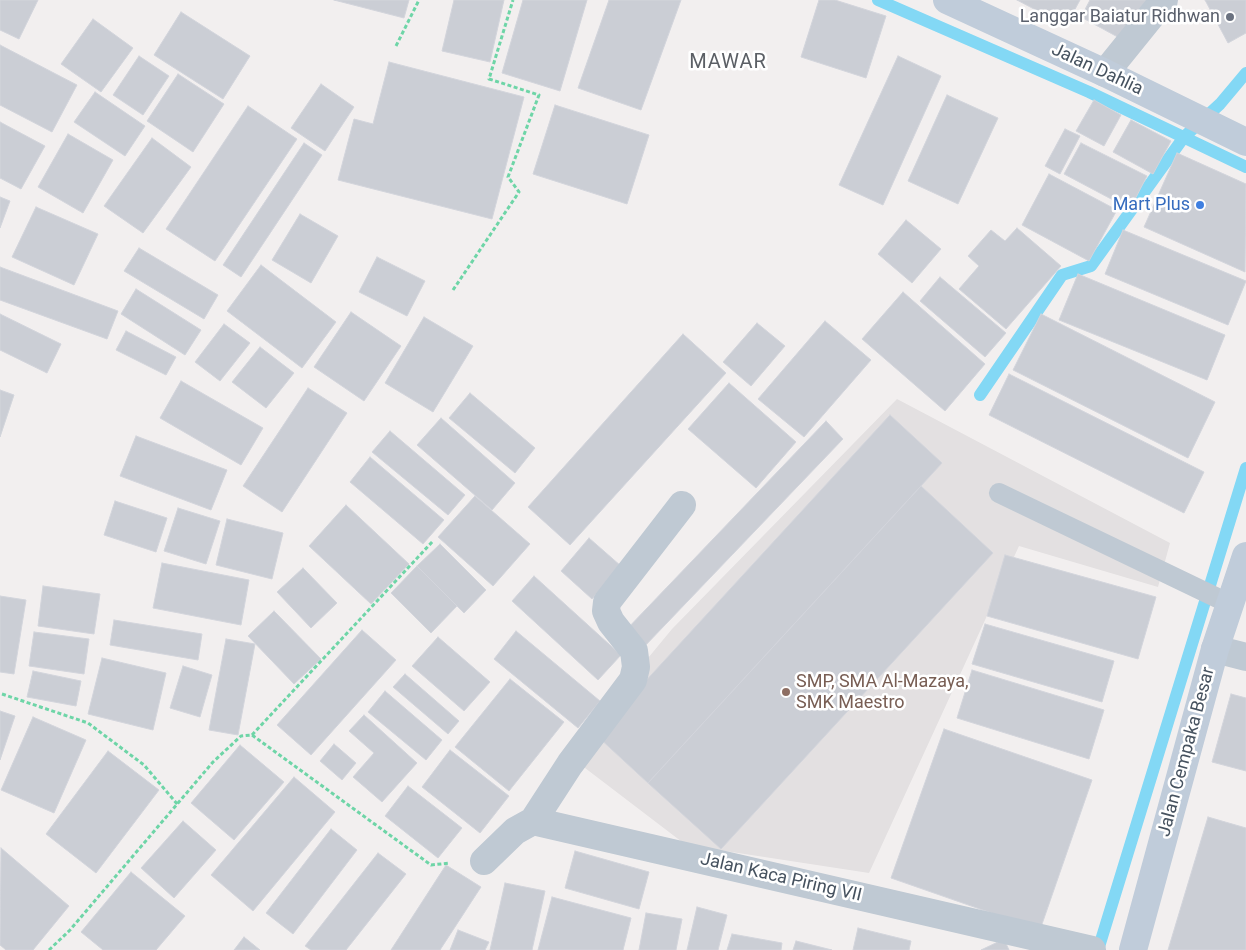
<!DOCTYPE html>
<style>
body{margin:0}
canvas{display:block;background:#f2efef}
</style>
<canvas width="1246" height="950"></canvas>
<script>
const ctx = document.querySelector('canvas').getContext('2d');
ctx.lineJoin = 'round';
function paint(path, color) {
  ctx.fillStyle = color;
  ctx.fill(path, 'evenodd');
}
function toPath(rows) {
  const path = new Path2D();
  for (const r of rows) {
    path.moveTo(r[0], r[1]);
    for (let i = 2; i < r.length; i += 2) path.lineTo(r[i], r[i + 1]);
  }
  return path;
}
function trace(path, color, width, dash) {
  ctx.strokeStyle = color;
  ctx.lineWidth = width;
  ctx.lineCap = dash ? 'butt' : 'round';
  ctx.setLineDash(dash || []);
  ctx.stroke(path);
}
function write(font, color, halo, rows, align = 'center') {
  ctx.font = font + ' Roboto,sans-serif';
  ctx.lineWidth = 5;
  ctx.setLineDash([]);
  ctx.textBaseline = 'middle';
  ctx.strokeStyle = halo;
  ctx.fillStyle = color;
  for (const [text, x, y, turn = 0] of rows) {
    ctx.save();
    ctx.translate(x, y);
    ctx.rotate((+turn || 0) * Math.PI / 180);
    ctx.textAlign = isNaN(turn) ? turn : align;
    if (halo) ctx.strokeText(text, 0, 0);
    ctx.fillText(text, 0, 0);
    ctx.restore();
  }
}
paint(toPath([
 [897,399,1170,543,1158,587,1019,546,869,873,686,845,568,755,672,629]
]), '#e3e0e1');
trace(toPath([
 [878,0,1089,92,1246,167],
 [980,395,1062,275,1091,266,1184,137,1220,104,1246,73],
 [1098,950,1246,468]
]), '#83d8f5', 12);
const building = toPath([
 [0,0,38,0,19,39,0,30,0,0],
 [334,0,409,0,404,18,334,0],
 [454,0,504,0,490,62,442,51,454,0],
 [523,0,587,0,560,91,502,73,523,0],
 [609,0,681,0,641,110,578,88,609,0],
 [819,0,835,0,886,16,866,78,801,57,819,0],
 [1017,0,1080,0,1066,26,1017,0],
 [1090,0,1148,0,1125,41,1081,17,1090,0],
 [1205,0,1246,0,1246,33,1228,43,1205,0],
 [181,12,250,56,223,99,154,55,181,12],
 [93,19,133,48,101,92,61,64,93,19],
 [0,45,77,85,52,132,0,105,0,45],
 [139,56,169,76,143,115,113,95,139,56],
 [898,56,941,76,883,205,839,185,898,56],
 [389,62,524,97,492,219,338,180,354,119,373,124,389,62],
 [178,74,224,104,193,152,147,121,178,74],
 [321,84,354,107,325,151,291,128,321,84],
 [95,92,145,126,125,156,74,122,95,92],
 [947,95,998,118,958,204,908,181,947,95],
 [1094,100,1121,115,1104,146,1076,131,1094,100],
 [555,105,649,135,627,204,533,174,555,105],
 [248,106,297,139,215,261,166,229,248,106],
 [1131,120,1171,141,1153,174,1113,152,1131,120],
 [0,122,45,146,21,189,0,178,0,122],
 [1065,129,1080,136,1060,174,1045,166,1065,129],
 [68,134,113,160,83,213,38,187,68,134],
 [152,138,191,167,143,233,104,206,152,138],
 [304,143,322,155,241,277,223,265,304,143],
 [1081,143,1147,176,1130,209,1064,174,1081,143],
 [1177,153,1246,184,1245,272,1144,227,1177,153],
 [1049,174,1117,210,1089,261,1022,225,1049,174],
 [0,197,10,201,0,228,0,197],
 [36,207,98,234,74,285,12,257,36,207],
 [300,214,338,236,311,283,272,260,300,214],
 [906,220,941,249,912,283,878,254,906,220],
 [1017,228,1061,266,1006,329,959,289,979,266,968,256,991,230,1005,241,1017,228],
 [1123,230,1246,281,1228,325,1105,274,1123,230],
 [139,248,218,295,204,319,124,271,139,248],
 [377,257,425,281,407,316,359,292,377,257],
 [261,265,336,322,302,368,227,311,261,265],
 [0,267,118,311,107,339,0,300,0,267],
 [1078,274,1225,335,1207,380,1059,320,1078,274],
 [940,277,1006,333,985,357,920,301,940,277],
 [136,289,201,330,185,355,121,314,136,289],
 [903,292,985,364,945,411,862,339,903,292],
 [351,312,401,346,364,401,314,367,351,312],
 [0,314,61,344,47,373,0,350,0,314],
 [1041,314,1215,402,1188,458,1013,370,1041,314],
 [424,317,473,346,433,412,385,383,424,317],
 [825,321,871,360,804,437,758,399,825,321],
 [757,323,785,346,751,386,723,362,757,323],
 [224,324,250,343,220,381,195,362,224,324],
 [126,331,176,357,166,375,116,350,126,331],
 [683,334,726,373,570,545,528,507,683,334],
 [260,347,294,373,266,408,232,382,260,347],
 [1009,374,1204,472,1184,513,989,415,1009,374],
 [181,381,263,428,241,465,160,418,181,381],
 [729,383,796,442,756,488,688,429,729,383],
 [308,388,347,413,282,512,243,486,308,388],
 [0,390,14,395,0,437,0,390],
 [470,393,535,448,515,473,449,418,470,393],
 [890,415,942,463,648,783,596,735,890,415],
 [441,418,515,483,492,510,417,445,441,418],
 [826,421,843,439,643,648,625,631,826,421],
 [390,431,465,495,448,515,372,452,390,431],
 [136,436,227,470,211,510,120,476,136,436],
 [370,457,444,520,423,544,350,482,370,457],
 [921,486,993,553,721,849,648,783,921,486],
 [475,496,530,544,493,586,438,537,475,496],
 [115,501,167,518,156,552,104,535,115,501],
 [346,505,409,564,371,604,309,546,346,505],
 [178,508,220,521,206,564,164,551,178,508],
 [227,519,283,533,272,579,216,565,227,519],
 [589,538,621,566,592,599,561,571,589,538],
 [440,544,486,590,464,613,417,566,440,544],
 [1005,555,1156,597,1138,659,987,616,1005,555],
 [162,563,249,580,241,625,153,608,162,563],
 [417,566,457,606,431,633,391,593,417,566],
 [303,568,337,603,311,628,277,592,303,568],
 [534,576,621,655,598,680,512,601,534,576],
 [43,586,100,594,94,634,38,626,43,586],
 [0,596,26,600,14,674,0,672,0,596],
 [274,611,321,659,294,684,248,636,274,611],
 [114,620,202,634,198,660,110,645,114,620],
 [985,624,1114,661,1102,702,972,664,985,624],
 [362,630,396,660,311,755,277,725,362,630],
 [516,631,600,701,578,728,494,659,516,631],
 [34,632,89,639,84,674,29,666,34,632],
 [438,637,490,682,464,711,412,666,438,637],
 [226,639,255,644,238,735,209,730,226,639],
 [102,658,166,673,153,730,88,714,102,658],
 [183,666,212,675,200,717,170,708,183,666],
 [972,670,1104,710,1089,759,957,718,972,670],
 [33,671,81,681,76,706,27,697,33,671],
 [405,674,459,721,448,734,393,687,405,674],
 [510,679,564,722,509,791,455,747,510,679],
 [385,691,442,740,426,760,368,712,385,691],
 [1231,694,1246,698,1246,771,1212,762,1231,694],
 [0,711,15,716,0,760,0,711],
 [364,715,417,763,382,802,353,777,374,753,349,731,364,715],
 [33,717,86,740,54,813,1,790,33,717],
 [944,729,1092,780,1040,930,891,878,944,729],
 [334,744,356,763,342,780,320,761,334,744],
 [240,745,284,782,234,840,191,803,240,745],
 [450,750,509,796,480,833,422,787,450,750],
 [108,751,159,790,96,873,46,834,108,751],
 [294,777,335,812,253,911,211,875,294,777],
 [408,786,462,828,438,858,385,816,408,786],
 [1208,817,1246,828,1246,950,1168,950,1208,817],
 [183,821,216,850,174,898,141,868,183,821],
 [331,829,357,850,293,934,266,913,331,829],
 [1,848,69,906,33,950,6,950,0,945,1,848],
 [575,851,649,872,639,909,565,888,575,851],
 [378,853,406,874,346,950,311,950,305,946,378,853],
 [446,865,481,887,440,950,391,950,446,865],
 [131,872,185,916,156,950,103,950,81,932,131,872],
 [505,883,545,891,532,950,490,950,505,883],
 [552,897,631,918,623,950,538,950,552,897],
 [697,907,727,915,718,950,687,950,697,907],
 [646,913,682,919,676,950,639,950,646,913],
 [858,928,911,941,909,950,853,950,858,928],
 [458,930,489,942,485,950,450,950,458,930],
 [732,934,782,943,781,950,727,950,732,934],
 [244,937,260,950,234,950,244,937],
 [1004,939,1009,950,981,950,1004,939],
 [796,941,832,950,793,950,796,941]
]);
paint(building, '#cbced5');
trace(building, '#d3d5dc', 1);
trace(toPath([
 [396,46,419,0],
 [453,290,519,192,508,177,539,95,489,79,513,0],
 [2,694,88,723,144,765,178,805],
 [252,735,433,541],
 [49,950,70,930,213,762,241,736,252,735,431,865,450,863]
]), '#6ed5a7', 3, [4, 2.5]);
trace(toPath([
 [999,493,1230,604]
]), '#bfc9d3', 20);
trace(toPath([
 [1105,73,1164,0],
 [1215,649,1246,657],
 [533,821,570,764,633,680,636,667,634,651,611,622,606,611,607,602,682,505],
 [484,861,515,831,533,821,1092,950]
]), '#bfc9d3', 28);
trace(toPath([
 [947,0,1105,73,1246,142],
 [1133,950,1215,649,1246,556]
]), '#c0ccda', 28);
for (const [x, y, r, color] of [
 [1230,17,5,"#6b7280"],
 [1200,205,5,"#3f7fe0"],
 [786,692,5,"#8d6e63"]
]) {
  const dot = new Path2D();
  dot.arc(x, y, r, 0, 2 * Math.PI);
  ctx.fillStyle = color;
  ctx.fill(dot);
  trace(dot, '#fff', 2);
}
write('18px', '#5b616d', '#fff', [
 ["Langgar Baiatur Ridhwan",1220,17]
], 'right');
write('18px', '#46525f', '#fff', [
 ["Jalan Dahlia",1097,70,25],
 ["Jalan Cempaka Besar",1187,752,-75],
 ["Jalan Kaca Piring VII",781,878,13]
]);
write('18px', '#366cbe', '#fff', [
 ["Mart Plus",1190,205]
], 'right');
write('18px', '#785e54', '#fff', [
 ["SMP, SMA Al-Mazaya,",796,682],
 ["SMK Maestro",796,703]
], 'left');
ctx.letterSpacing = '1px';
write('20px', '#5b5f65', '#fff', [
 ["MAWAR",728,63]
]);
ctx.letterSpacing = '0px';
</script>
